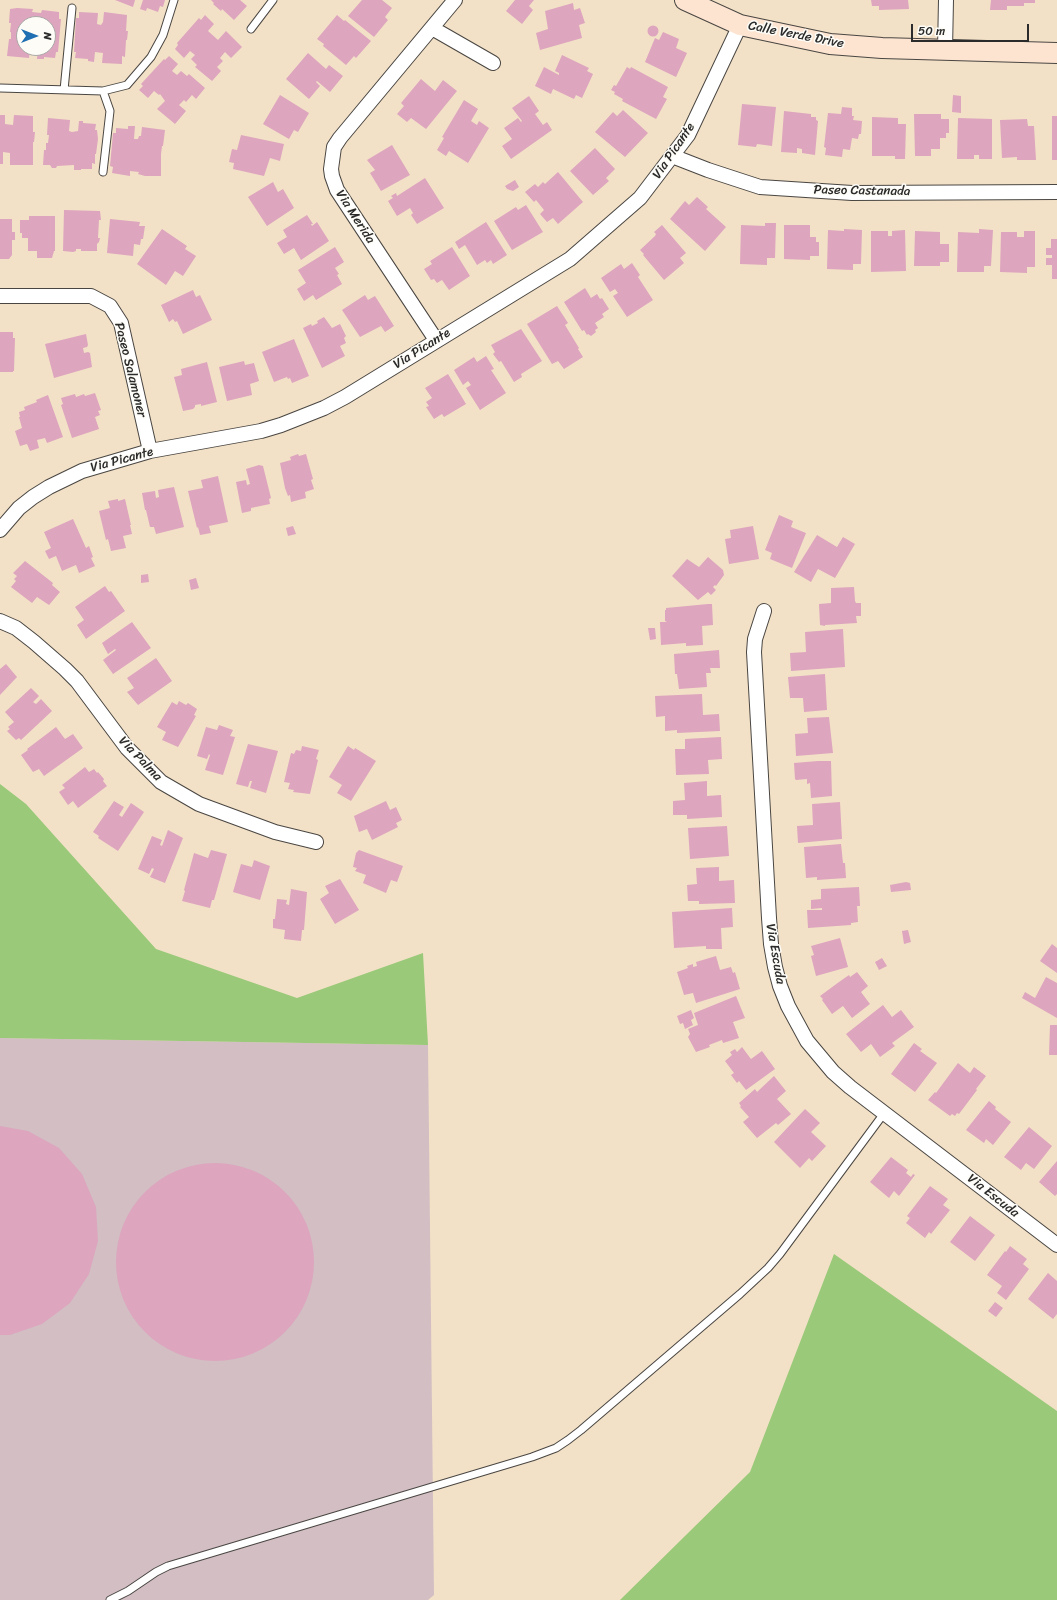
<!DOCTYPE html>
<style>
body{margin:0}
#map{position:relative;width:1057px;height:1600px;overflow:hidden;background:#f3e1c7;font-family:Sriracha,sans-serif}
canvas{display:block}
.north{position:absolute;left:16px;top:16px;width:40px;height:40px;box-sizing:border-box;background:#fdfcf7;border:1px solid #a9a8a5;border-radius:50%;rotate:90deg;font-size:11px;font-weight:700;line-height:16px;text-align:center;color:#2b2b2b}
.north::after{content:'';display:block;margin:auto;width:14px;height:18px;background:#1f6fb2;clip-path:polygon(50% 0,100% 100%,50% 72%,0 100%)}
.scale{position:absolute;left:911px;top:24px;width:118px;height:18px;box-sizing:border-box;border:2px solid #2b2b2b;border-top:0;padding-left:5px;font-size:12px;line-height:14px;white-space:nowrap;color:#2b2b2b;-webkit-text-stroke:3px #fdfcf7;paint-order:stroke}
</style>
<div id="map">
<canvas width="1057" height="1600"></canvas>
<div class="north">N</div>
<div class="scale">50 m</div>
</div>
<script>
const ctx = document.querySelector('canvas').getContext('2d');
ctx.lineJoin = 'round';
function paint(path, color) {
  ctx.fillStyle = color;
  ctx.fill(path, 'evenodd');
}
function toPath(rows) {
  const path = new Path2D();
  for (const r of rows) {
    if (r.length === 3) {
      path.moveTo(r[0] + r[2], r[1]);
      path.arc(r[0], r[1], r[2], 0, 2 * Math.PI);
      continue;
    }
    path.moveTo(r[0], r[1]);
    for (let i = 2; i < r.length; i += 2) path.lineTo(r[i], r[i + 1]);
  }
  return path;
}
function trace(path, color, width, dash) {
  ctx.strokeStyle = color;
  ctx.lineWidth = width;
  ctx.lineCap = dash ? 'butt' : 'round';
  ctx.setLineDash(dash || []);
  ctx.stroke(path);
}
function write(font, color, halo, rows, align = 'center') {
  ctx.font = font + ' Sriracha,sans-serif';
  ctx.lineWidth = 3;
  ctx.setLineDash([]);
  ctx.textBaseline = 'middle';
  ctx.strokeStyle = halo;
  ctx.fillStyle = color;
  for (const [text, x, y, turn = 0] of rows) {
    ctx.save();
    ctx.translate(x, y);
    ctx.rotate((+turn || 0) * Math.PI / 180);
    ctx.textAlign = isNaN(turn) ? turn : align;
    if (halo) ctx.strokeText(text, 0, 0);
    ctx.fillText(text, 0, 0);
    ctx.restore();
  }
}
paint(toPath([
 [0,1038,428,1045,434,1595,428,1600,0,1600]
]), '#d2bec3');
paint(toPath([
 [0,784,26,804,156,949,297,998,423,953,428,1045,0,1038],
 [834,1254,1057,1411,1057,1600,620,1600,750,1472]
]), '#99c979');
paint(toPath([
 [115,0,135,0,133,7],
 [143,0,165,0,163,7,160,6,158,12,147,8,146,11,140,9],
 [211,0,240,0,247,6,234,20,222,9,221,11,213,4,214,3],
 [362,0,382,0,392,8,385,17,388,20,374,37,348,16],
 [515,0,534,0,529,6,533,10,522,24,506,11],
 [871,0,908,0,909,9,879,10,879,6,872,6],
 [991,0,1035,0,1035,3,1024,3,1024,6,1007,6,1007,10,990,10],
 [573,3,574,10,580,8,585,23,579,25,582,38,540,50,536,33,548,29,545,11],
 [17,8,33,9,32,12,41,13,42,10,59,12,59,19,61,19,58,52,56,52,55,58,44,57,44,59,37,59,38,48,48,48,48,24,24,24,24,48,34,48,33,50,30,49,29,58,7,56,9,39,11,39,11,32,10,32,11,23,9,23,10,9],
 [79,12,98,13,97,24,101,25,103,22,104,12,127,15,126,31,128,31,127,40,126,40,125,57,122,56,122,64,102,63,103,53,95,52,94,62,88,61,88,59,75,58,76,52,74,52,76,18,79,18],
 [205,15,214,24,208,31,218,40,226,31,242,47,231,58,225,52,220,58,223,61,217,67,221,71,212,81,195,67,197,65,191,59,195,55,190,51,184,58,175,49,178,45,177,43,199,18,201,20],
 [337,15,344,21,345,20,371,41,356,58,354,56,346,65,323,46,324,44,317,39],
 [653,31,5.5],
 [663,32,679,39,676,48,687,53,676,77,645,62,655,38,659,40],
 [308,53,326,69,329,65,343,76,330,92,317,81,316,82,320,86,309,99,286,79],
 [562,55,589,68,587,71,593,74,582,98,576,95,574,99,553,89,551,94,535,86,544,67,559,75,559,73,555,71],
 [169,56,178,64,172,71,177,75,181,71,187,76,189,74,205,88,196,99,192,95,186,102,184,100,179,105,186,111,175,124,157,109,165,101,160,94,159,95,154,91,148,98,139,90,143,86,141,84,164,59,165,60],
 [627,67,630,69,631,67,668,87,663,97,667,99,656,119,622,101,623,99,614,94,615,92,611,90,614,85,616,86],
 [421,79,435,91,443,80,457,91,426,129,411,118,407,122,397,114,404,106,401,103],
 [280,95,309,113,298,132,294,130,289,139,263,124],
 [953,95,961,96,961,113,952,112],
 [529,96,539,111,535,114,543,125,547,122,552,130,511,159,502,146,512,139,504,128,518,118,521,122,522,121,512,108],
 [464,100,478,109,471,121,477,125,479,121,489,128,468,163,449,151,446,156,437,150,444,138,442,137],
 [742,104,776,107,772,146,757,144,756,147,738,145],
 [842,107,852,108,852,116,854,116,853,120,862,121,861,134,859,134,858,139,852,138,850,150,843,149,842,157,825,155,826,148,824,147,828,113,841,114],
 [623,110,648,133,625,157,595,132,613,112,617,116],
 [784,111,811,114,811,117,816,117,816,120,818,121,815,155,802,153,802,149,797,148,797,153,781,152],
 [914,114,941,114,941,119,949,119,949,133,946,133,946,138,940,138,940,149,931,149,931,156,915,156],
 [0,115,5,115,5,124,13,125,14,115,33,116,33,132,35,132,34,142,33,142,33,165,10,165,10,153,3,152,3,164,0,164],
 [1052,116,1057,116,1057,160,1052,160],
 [872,117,898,118,898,124,906,124,905,159,895,159,895,156,872,156],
 [48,118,70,120,69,131,72,132,78,131,79,121,83,121,83,123,96,124,95,130,97,130,98,139,96,154,95,154,95,164,92,163,92,169,81,169,81,170,74,170,74,165,57,166,56,168,52,168,50,165,43,165,44,150,46,150,46,143,48,143,49,135,47,135],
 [958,118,992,119,992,159,979,159,979,155,974,155,974,159,957,159],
 [1027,119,1028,126,1034,126,1036,160,1017,160,1017,157,1002,158,1000,120],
 [128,126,135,126,134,139,138,139,139,136,141,136,142,127,165,130,163,146,162,146,161,154,161,176,145,176,138,174,139,172,130,171,130,176,112,173,113,167,110,166,113,133,116,133,116,128,128,129],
 [241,135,284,144,280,161,270,158,264,176,233,169,234,163,229,162,232,149,237,150],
 [392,145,410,175,381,191,370,173,375,170,367,160],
 [595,148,615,169,606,178,609,181,593,195,570,171],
 [558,172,583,202,558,224,553,218,547,222,540,214,544,210,536,200,534,202,525,192,535,184,538,187,543,182,545,184],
 [425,178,444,208,417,224,411,215,413,213,410,208,397,216,388,201,393,198,391,196,396,193,397,196],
 [515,180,519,187,513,191,507,189,505,186],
 [273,182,278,192,283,189,294,208,267,226,248,197],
 [697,197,708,207,706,209,726,227,705,251,670,219,685,201,689,205],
 [526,205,543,232,512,250,494,221,516,207,518,210],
 [64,210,100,211,101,220,99,220,98,238,100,238,99,242,97,244,97,251,81,251,81,249,76,249,76,251,73,252,63,251],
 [307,215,313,224,311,224,312,226,317,222,329,241,301,260,294,248,284,254,277,243,287,237,283,230],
 [29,216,55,216,55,251,54,251,52,258,37,258,37,251,28,251,28,238,22,238,22,233,20,233,20,220,29,220],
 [0,219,12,219,12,232,15,232,15,240,12,240,12,255,9,259,0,259],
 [110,219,140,222,139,226,145,226,143,239,141,239,140,245,134,244,133,256,107,253],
 [486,222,507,255,493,264,491,260,487,263,485,260,477,265,465,245,459,249,455,242],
 [765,223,776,223,775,258,767,258,767,265,740,264,741,225,765,226],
 [662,225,686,253,680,258,684,263,664,280,643,255,644,254,640,250,655,236,656,234,654,232],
 [784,225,810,225,810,237,816,237,816,242,819,242,819,256,810,256,810,260,784,259],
 [162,229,187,246,185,249,196,256,183,276,175,271,166,285,137,264],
 [844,229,862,230,861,264,853,264,853,270,827,269,828,230,844,231],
 [979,229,993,230,991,266,984,266,984,272,957,272,958,232,979,233],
 [905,230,906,271,871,272,871,231,888,231,888,236,892,236,892,231],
 [915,231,940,232,940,244,949,244,949,262,940,262,940,266,914,266],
 [1024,231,1035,231,1035,267,1027,267,1027,273,1000,272,1001,232,1017,232,1017,237,1024,237],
 [1051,239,1057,239,1057,279,1052,279,1052,265,1046,265,1046,258,1052,258,1052,255,1046,255,1046,248,1051,248],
 [335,247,344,262,335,268,339,274,337,275,342,284,316,300,313,295,304,301,297,289,306,283,298,270],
 [452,247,470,276,449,290,442,280,437,283,434,279,431,280,424,269,432,264,430,261],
 [632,263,640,275,638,277,653,300,627,317,613,296,618,293,615,289,610,292,601,278,621,264,624,269],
 [585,288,591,298,597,294,600,299,602,298,609,309,602,314,604,317,595,323,598,328,595,330,596,332,591,336,588,334,587,335,584,330,582,331,564,302],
 [193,290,196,297,200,295,212,320,183,334,177,321,175,322,173,319,169,322,161,305],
 [365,295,368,300,375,296,394,326,385,332,381,326,360,337,342,310],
 [557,306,568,323,565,325,579,348,578,349,583,357,564,369,558,361,552,364,527,324],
 [324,317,332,328,340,324,346,336,344,338,346,343,340,346,345,356,322,368,303,328,311,324,312,326,318,323,317,321],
 [521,329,542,361,521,374,522,377,514,382,501,361,499,362,493,354,495,352,491,345],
 [0,332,13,332,13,338,15,338,14,371,13,371,13,372,0,372],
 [86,334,88,345,87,347,83,348,84,353,88,352,90,353,92,367,54,378,45,344],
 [294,339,309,376,292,383,290,378,288,379,287,377,274,382,262,352],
 [486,356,494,369,491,370,506,393,480,410,466,388,471,385,468,381,463,385,454,370,474,357,477,362],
 [244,361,245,365,254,363,259,381,250,384,252,395,227,401,219,367],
 [207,362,217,402,201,406,201,404,195,405,195,407,193,409,183,411,174,377,182,375,181,369],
 [448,374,466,404,444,417,442,414,434,419,426,407,429,406,426,402,432,398,425,388],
 [95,393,101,410,98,411,100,415,95,417,99,429,72,438,61,405,63,404,61,398,75,394,76,397,84,394,85,396],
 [48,395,63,437,47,443,45,438,37,440,39,448,30,451,27,444,20,446,15,431,22,428,19,417,20,417,19,412,25,410,24,407,37,402,36,400],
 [298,454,299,456,306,454,313,479,311,480,314,489,305,492,306,498,291,502,290,495,288,496,285,488,280,463,291,460,290,457],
 [259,465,263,466,271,498,269,499,270,504,251,508,251,511,242,513,236,482,246,480,247,485,250,484,246,469],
 [218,476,228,522,209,526,211,533,200,535,198,527,197,528,188,491,203,488,201,480],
 [174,487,184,527,156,534,154,527,150,527,146,510,145,510,142,493,155,491,156,498,159,497,158,490],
 [118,499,118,501,125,499,131,525,130,525,132,534,123,536,126,548,111,551,108,539,106,540,99,511,110,508,108,501],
 [779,515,793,521,791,527,806,533,792,568,770,559,772,553,765,550],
 [73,519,86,548,89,546,93,557,91,558,95,566,79,573,76,565,62,571,56,556,49,559,45,551,51,548,44,532],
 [293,526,296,534,288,536,286,528],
 [753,526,759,559,729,564,725,539,731,538,730,530],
 [817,535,837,547,843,537,855,544,835,578,818,569,811,582,794,572],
 [708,557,723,570,724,575,716,586,715,585,713,587,716,590,711,595,708,592,698,600,672,576,687,559,699,567],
 [25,561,53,583,52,585,60,592,49,605,37,597,32,603,11,587,16,581,14,579,17,576,13,573],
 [148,574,149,582,141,583,141,575],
 [196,578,199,588,191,590,189,580],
 [105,586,109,592,111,591,125,611,86,639,77,625,84,620,75,607],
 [854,587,855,601,856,603,861,603,861,616,856,616,857,623,825,625,825,626,820,625,819,604,831,603,831,588],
 [708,604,712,604,713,625,702,626,703,645,686,646,686,643,661,645,660,622,667,622,665,621,665,610,666,610,666,608],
 [132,622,151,648,113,674,103,660,116,650,115,649,108,654,102,643],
 [648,628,655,628,656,639,650,640],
 [843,629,845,667,791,671,790,653,806,652,805,632],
 [719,650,720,668,710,668,711,673,706,673,707,687,679,689,677,674,675,674,674,654],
 [156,658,172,681,138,705,127,692,134,688,127,678],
 [6,664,17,677,0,695,0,669],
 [825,674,827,710,804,712,803,698,790,698,788,677],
 [31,688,39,696,33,702,36,704,41,699,52,711,21,740,19,738,16,740,7,731,10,729,8,727,14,722,5,712],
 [702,694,703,715,719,714,720,731,677,733,677,730,665,731,665,716,656,717,655,696],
 [179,701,186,705,188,703,197,709,194,715,196,716,178,747,162,740,166,732,157,727,172,702,177,705],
 [829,717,833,753,796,756,795,734,808,733,807,718],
 [219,725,233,730,230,736,235,737,223,775,205,770,210,755,209,754,207,759,197,756,206,727,217,730],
 [56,727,65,739,73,734,83,748,44,776,39,769,33,772,21,755,28,750,27,749],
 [721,737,722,759,708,760,709,774,676,775,675,749,685,749,685,739],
 [248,744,278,751,266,793,250,788,252,781,250,781,248,787,236,784],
 [302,746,319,750,316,759,318,760,310,794,293,792,294,790,288,789,290,783,284,782,291,753,294,754,296,750,301,751],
 [348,746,354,750,355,748,376,761,351,801,337,793,342,785,329,777],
 [818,761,831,761,832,796,811,798,810,783,807,784,807,779,796,780,795,779,794,763],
 [85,767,89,772,94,769,97,773,98,772,104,779,103,781,107,786,78,808,73,801,68,805,59,792,65,788,62,785],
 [707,781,707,796,721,795,722,817,687,819,687,815,673,815,673,801,685,800,684,783],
 [114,801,124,807,119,815,122,817,131,803,144,812,118,851,98,838,99,836,93,832],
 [386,801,390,810,396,807,402,820,396,823,398,827,372,840,367,829,359,832,354,816],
 [840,802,842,839,798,843,797,826,813,825,812,804],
 [727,826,729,856,690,859,688,828],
 [168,830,183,838,165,883,150,877,154,869,152,868,149,874,138,869,152,836,162,840,160,845,162,846],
 [841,844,843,863,845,863,846,878,817,880,817,877,806,878,804,847],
 [211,850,227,854,214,900,212,900,210,908,182,901,185,891,184,890,194,853,208,858],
 [359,850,403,866,397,882,391,880,386,893,363,883,366,875,355,871,357,868,353,867,356,853],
 [254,860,270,866,260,900,233,892,241,864,252,867],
 [719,867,719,881,734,880,735,903,699,904,699,901,688,901,687,885,697,884,696,868],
 [340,879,359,910,335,924,320,899,329,893,325,886],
 [906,882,910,883,911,890,891,892,890,885],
 [859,887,860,906,857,906,858,922,851,923,851,925,808,928,807,910,822,910,822,908,811,909,811,900,821,899,821,889],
 [291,889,307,892,304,930,302,930,301,941,284,939,285,930,273,928,273,919,275,919,277,899,287,900,286,904,289,905],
 [732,908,733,927,721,928,722,949,706,949,706,946,674,948,672,912],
 [908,930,911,942,904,944,902,931],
 [840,938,848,967,816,976,811,956,814,955,811,946],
 [1052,944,1057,948,1057,973,1040,961],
 [716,956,720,970,731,967,733,973,735,972,740,989,696,1003,693,993,684,995,677,972,688,968,687,966,693,964,693,967,697,966,696,962],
 [882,958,887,966,879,970,875,962],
 [857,972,868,986,861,992,870,1004,852,1018,843,1006,832,1014,822,1000,823,999,820,996,839,982,849,975,850,977],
 [1046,977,1057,983,1057,1018,1022,998,1025,992,1035,998],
 [736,996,745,1018,733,1022,739,1038,723,1043,722,1040,709,1045,710,1047,696,1052,688,1037,690,1034,688,1029,698,1025,694,1013],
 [883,1005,892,1017,901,1010,914,1027,892,1043,895,1046,880,1057,871,1044,861,1052,846,1034],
 [691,1010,694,1018,691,1020,693,1025,685,1029,683,1023,680,1024,677,1016],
 [1050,1025,1057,1025,1057,1055,1049,1055],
 [914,1043,922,1049,920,1051,937,1063,915,1092,891,1074],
 [742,1047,751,1059,762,1051,775,1069,746,1090,739,1081,737,1083,731,1075,734,1073,725,1061,732,1055,730,1052,735,1049,737,1052],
 [958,1063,970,1073,974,1067,986,1076,976,1089,977,1090,959,1114,957,1113,955,1116,952,1114,950,1116,928,1100,935,1092,936,1093],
 [774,1076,786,1091,777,1099,791,1114,778,1125,776,1123,757,1138,743,1122,749,1117,740,1107,741,1106,739,1103,755,1089,757,1092],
 [989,1101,996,1107,995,1109,1011,1122,993,1145,986,1139,984,1143,966,1130],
 [805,1109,820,1123,811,1132,826,1146,812,1161,809,1158,800,1168,774,1142],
 [0,1126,28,1131,59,1148,82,1174,96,1207,98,1241,89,1274,70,1303,42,1324,10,1335,0,1335],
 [1029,1127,1052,1146,1034,1169,1026,1163,1021,1170,1004,1157],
 [891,1157,908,1170,906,1173,911,1177,913,1174,915,1175,899,1196,894,1191,889,1198,870,1182],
 [1057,1161,1057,1194,1055,1196,1039,1182],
 [215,1262,99],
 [930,1186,948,1199,943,1205,950,1210,931,1234,929,1232,925,1238,906,1223,910,1218,907,1216],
 [970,1216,995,1235,975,1261,950,1242],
 [1010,1246,1027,1259,1023,1264,1029,1269,1006,1300,997,1293,1002,1286,987,1275,1005,1251,1006,1252],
 [1048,1273,1057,1281,1057,1314,1053,1319,1028,1299],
 [995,1302,1003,1308,996,1317,988,1311]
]), '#dda5be');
const service = toPath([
 [251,29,273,0],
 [0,88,103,91,127,85,151,57,163,35,174,0],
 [64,90,72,8],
 [103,172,110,111,103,91],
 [110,1600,128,1591,156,1572,168,1566,532,1457,556,1448,568,1440,581,1430,740,1294,768,1268,780,1254,885,1112]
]);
const minor = toPath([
 [432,28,493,63],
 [945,50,946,0],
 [672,156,708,170,760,187,852,193,1057,192],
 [0,296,91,296,110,306,121,323,150,451],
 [436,340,337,190,332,176,331,169,334,147,340,138,455,0],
 [0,530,19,508,33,497,49,487,82,471,150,451,261,431,281,425,324,408,345,397,570,259,640,198,688,135,740,25],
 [764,611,755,639,754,652,769,918,771,944,775,967,780,986,788,1006,807,1041,833,1072,850,1087,1057,1245],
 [0,621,16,628,34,642,65,669,77,681,127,748,161,782,199,804,275,832,316,842]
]);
const secondary = toPath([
 [685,0,740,25,830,44,882,48,1057,53]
]);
trace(service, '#494642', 9);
trace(minor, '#494642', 16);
trace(secondary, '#494642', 22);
trace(service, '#fff', 7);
trace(minor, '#fff', 14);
trace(secondary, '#fde4d1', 20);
write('13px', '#2b2b2b', '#fdfcf7', [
 ["Calle Verde Drive",796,35,11],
 ["Via Picante",674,151,-56],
 ["Paseo Castanada",862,191,1],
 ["Via Merida",355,217,57],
 ["Via Picante",422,349,-32],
 ["Paseo Salamoner",130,370,76],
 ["Via Picante",122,460,-15],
 ["Via Palma",140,759,46],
 ["Via Escuda",775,954,80],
 ["Via Escuda",993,1196,38]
]);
</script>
